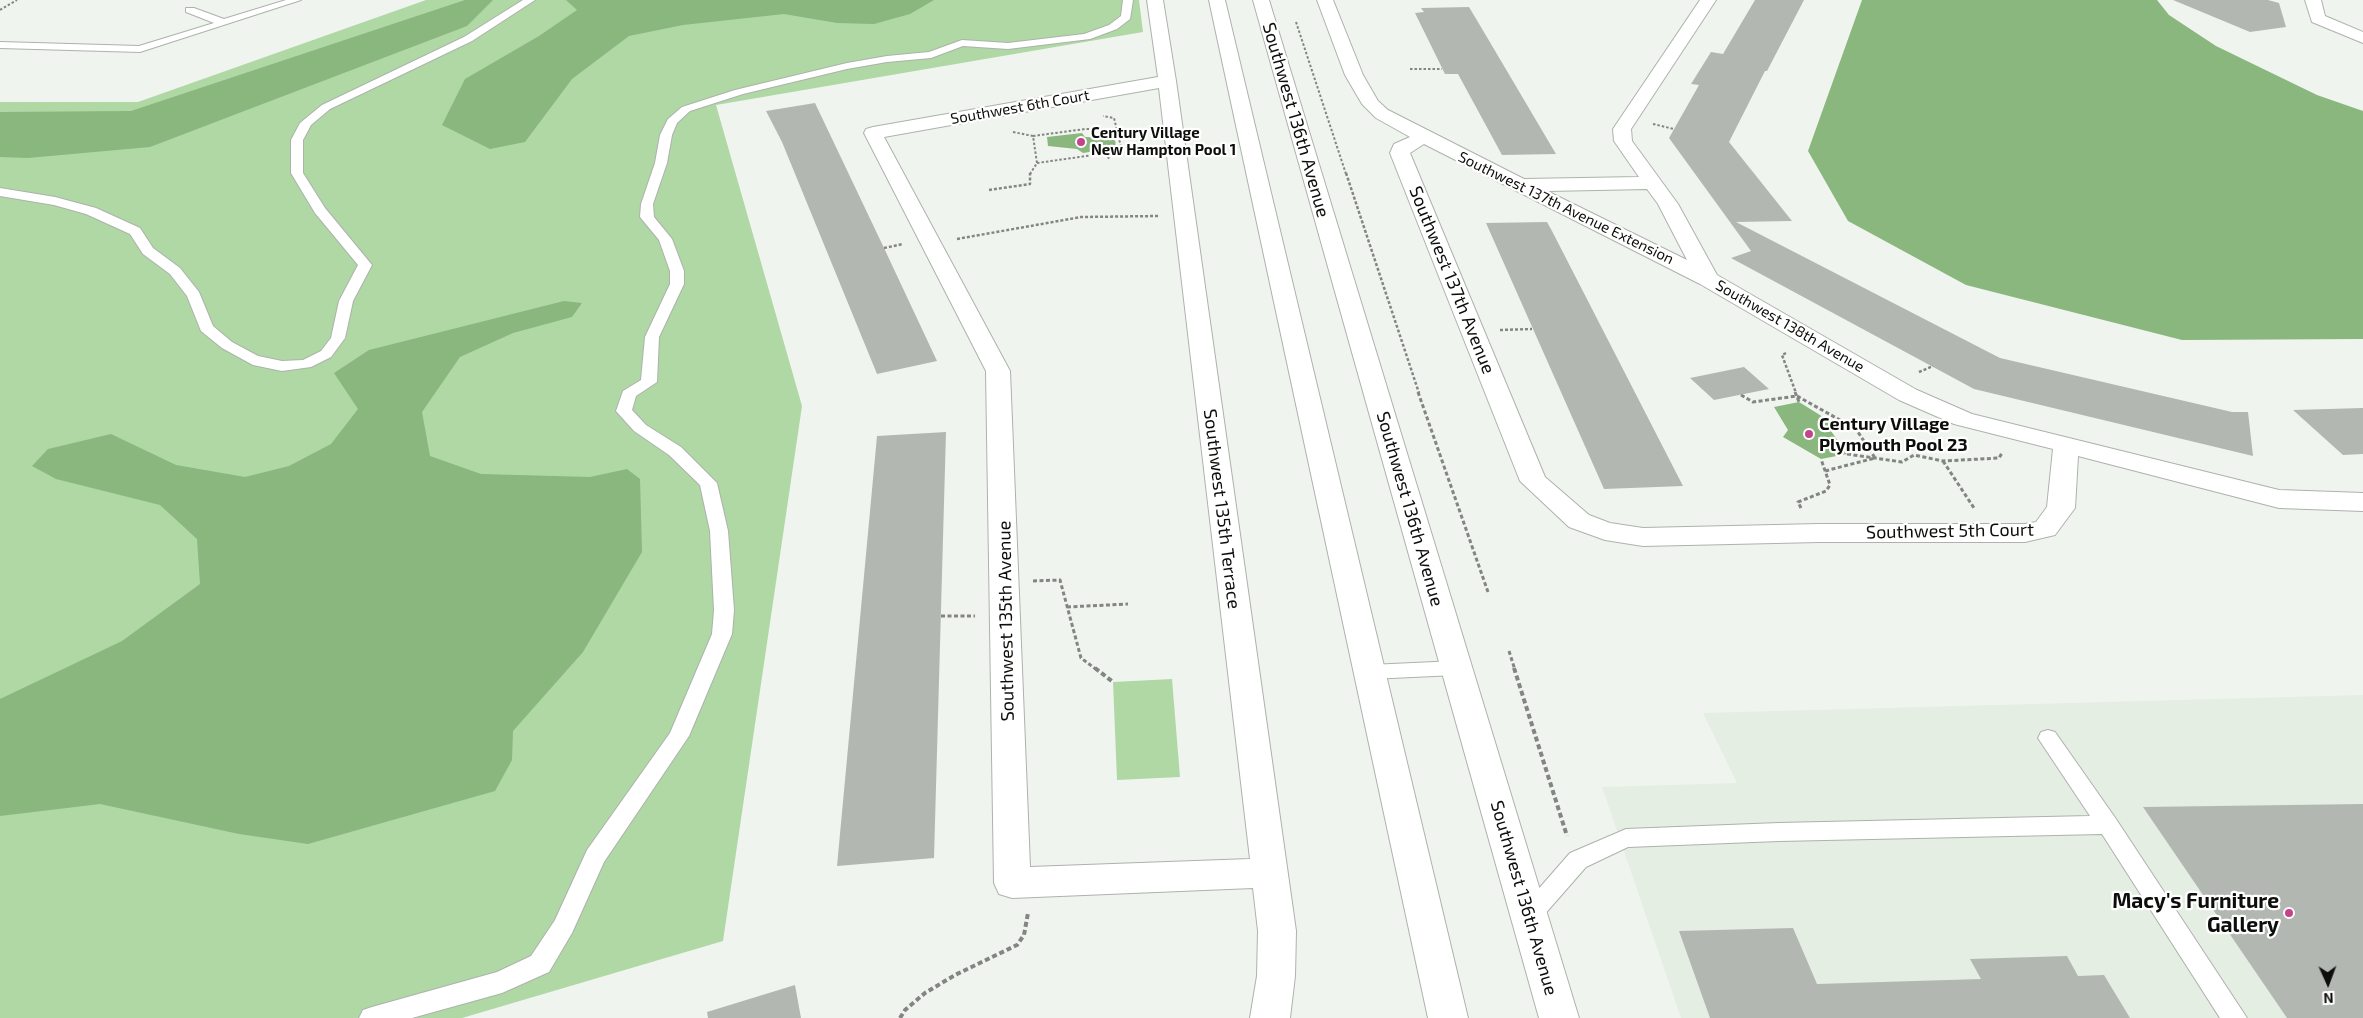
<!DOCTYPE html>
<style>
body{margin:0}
#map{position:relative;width:2363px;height:1018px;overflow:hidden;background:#f0f4ef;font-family:"Exo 2",sans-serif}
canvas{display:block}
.north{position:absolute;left:2303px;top:958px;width:50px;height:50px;-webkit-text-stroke:4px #fff;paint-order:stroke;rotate:178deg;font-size:14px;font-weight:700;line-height:20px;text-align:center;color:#0d0e0c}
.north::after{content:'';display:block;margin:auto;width:18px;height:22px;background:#0d0e0c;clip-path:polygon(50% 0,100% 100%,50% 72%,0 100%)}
</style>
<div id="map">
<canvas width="2363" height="1018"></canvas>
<div class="north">N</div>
</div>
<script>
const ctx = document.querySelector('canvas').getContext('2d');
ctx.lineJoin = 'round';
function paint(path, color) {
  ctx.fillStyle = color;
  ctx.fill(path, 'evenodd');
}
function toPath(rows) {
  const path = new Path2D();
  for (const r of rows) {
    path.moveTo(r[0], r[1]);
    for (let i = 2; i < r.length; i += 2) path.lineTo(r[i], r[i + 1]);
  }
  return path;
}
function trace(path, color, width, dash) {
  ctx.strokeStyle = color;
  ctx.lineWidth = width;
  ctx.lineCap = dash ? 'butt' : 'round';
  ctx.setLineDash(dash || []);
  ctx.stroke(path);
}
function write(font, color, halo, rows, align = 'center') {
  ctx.font = font + ' "Exo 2",sans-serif';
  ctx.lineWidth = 4.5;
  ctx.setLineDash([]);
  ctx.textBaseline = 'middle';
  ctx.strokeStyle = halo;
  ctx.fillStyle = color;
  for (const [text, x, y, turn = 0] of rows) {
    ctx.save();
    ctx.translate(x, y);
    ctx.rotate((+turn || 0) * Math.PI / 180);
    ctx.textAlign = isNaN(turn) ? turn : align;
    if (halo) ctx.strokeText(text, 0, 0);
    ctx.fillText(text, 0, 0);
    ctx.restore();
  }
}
paint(toPath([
 [2363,695,2363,1018,1681,1018,1602,787,1737,783,1703,713]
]), '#e4eee2');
paint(toPath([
 [426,0,1139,0,1143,32,716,105,802,406,723,941,462,1018,0,1018,0,102,138,102],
 [1172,679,1180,777,1117,780,1113,682]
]), '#afd8a5');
paint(toPath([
 [465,0,493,0,467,26,150,147,28,158,0,157,0,112,131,111],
 [566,0,934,0,910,14,874,24,837,23,784,14,683,25,629,36,572,79,525,142,490,149,442,125,465,79,539,36,577,10],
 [1862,0,2157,0,2169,15,2216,46,2317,95,2363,111,2363,339,2182,340,1966,285,1848,221,1808,151],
 [1082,133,1085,137,1115,138,1116,148,1083,153,1077,149,1048,146,1047,137],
 [564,301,582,303,572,317,513,333,460,357,422,412,430,456,481,474,590,477,627,469,640,479,642,552,583,652,513,731,512,760,495,791,308,844,239,834,100,804,0,816,0,699,122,641,200,584,197,539,160,505,56,479,32,466,48,449,111,434,176,465,245,477,289,466,331,444,358,409,334,373,369,350],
 [1799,402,1836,425,1831,431,1847,454,1821,459,1783,437,1788,430,1774,407]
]), '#89b77d');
paint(toPath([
 [1755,0,1804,0,1767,71,1765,71,1729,142,1792,221,1736,222,2000,358,2232,412,2248,412,2253,456,1974,389,1731,258,1751,251,1669,138,1699,85,1691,84,1711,52,1723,54],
 [2173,0,2268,0,2279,3,2286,27,2250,32],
 [1469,7,1478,22,1556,154,1502,155,1458,74,1445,74,1415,13,1424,12,1421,8],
 [815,103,884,248,937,361,877,374,782,142,766,111],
 [1547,222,1552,231,1683,486,1604,489,1486,223],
 [1744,367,1769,389,1714,400,1690,378],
 [2363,408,2363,454,2343,455,2293,410],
 [946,432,934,858,837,866,877,436],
 [2363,804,2363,1018,2287,1018,2143,807],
 [1793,928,1817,984,1981,979,1970,959,2067,956,2078,976,2104,975,2130,1018,1710,1018,1679,931],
 [795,985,801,1018,708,1018,707,1012]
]), '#b3b7b2');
const service = toPath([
 [286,0,301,0,140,52,0,48,0,42,139,46,214,23,186,12,186,8,194,8,224,19,286,0],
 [523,0,535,0,472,41,330,109,311,125,303,140,303,173,325,208,372,265,353,301,345,338,331,357,311,367,282,371,253,365,222,348,201,331,187,296,170,274,143,254,130,234,86,214,54,205,0,196,0,188,55,197,96,208,140,228,153,248,180,268,199,292,213,326,232,342,258,356,282,361,303,360,321,351,331,338,339,301,358,265,315,213,291,173,291,140,300,123,322,105,464,37,523,0],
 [1123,0,1133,0,1130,19,1117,29,1090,39,1008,49,963,46,931,58,887,62,847,69,743,94,690,111,677,123,672,135,667,163,653,204,654,217,672,239,684,271,684,284,659,337,657,382,636,396,632,410,646,425,681,447,717,483,728,531,734,610,732,634,689,736,604,862,572,933,549,972,502,993,412,1018,359,1018,363,1010,372,1007,497,972,531,956,555,920,587,850,670,733,712,634,714,610,710,531,700,485,669,455,634,431,616,411,623,391,641,380,645,337,670,284,670,271,659,240,640,217,641,204,655,163,660,135,668,119,682,107,735,90,847,63,887,56,929,52,962,40,1008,43,1084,34,1109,25,1121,16,1123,0],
 [1456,661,1463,663,1466,668,1463,673,1456,675,1370,679,1363,677,1360,672,1363,667,1370,665,1456,661],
 [2048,730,2055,732,2116,819,2247,1018,2220,1018,2102,834,1779,841,1628,847,1586,867,1537,923,1529,926,1521,923,1517,916,1521,909,1570,853,1626,829,1779,823,2090,816,2038,738,2041,732,2048,730]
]);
const minor = toPath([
 [1147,0,1163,0,1176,81,1296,931,1295,976,1290,1018,1250,1018,1257,976,1258,931,1253,888,1012,898,999,894,994,883,986,371,864,133,866,129,873,127,1158,77,1147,0],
 [1159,88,1250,859,1030,867,1010,371,884,137,1159,88],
 [1317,0,1333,0,1363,75,1378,101,1388,110,1524,179,1639,177,1614,141,1613,129,1700,0,1716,0,1631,129,1632,141,1678,204,1717,275,1917,390,1972,414,2279,490,2363,493,2363,511,2279,508,2078,456,2075,508,2055,535,2025,542,1819,542,1643,546,1605,540,1569,527,1520,481,1390,153,1394,144,1410,137,1376,118,1362,104,1345,75,1317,0],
 [1424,144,1700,284,1899,400,1954,424,2053,449,2047,507,2036,522,2025,524,1819,524,1643,528,1610,523,1589,515,1545,477,1410,153,1424,144],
 [1647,189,1658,204,1687,260,1547,191,1647,189],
 [2305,0,2321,0,2325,16,2363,32,2363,43,2312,22,2305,0]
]);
const tertiary = toPath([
 [1209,0,1225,0,1468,1018,1428,1018,1209,0],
 [1253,0,1269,0,1579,1018,1539,1018,1253,0]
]);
trace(service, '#adb2ac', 2);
trace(minor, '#adb2ac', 2);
trace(tertiary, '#adb2ac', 2);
trace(toPath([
 [0,10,17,0],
 [1296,22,1346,174],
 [1410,69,1442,69],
 [1653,124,1674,129],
 [1013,132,1033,136,1037,163,1030,174],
 [1033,136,1085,129,1118,130,1115,138],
 [1105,153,1110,160],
 [1037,163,1122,151,1114,118,1103,116]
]), '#838582', 2, [2.5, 2]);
trace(toPath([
 [1346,173,1419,393],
 [989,190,1030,184,1030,173],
 [957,239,1081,217,1159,216],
 [884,248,903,244],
 [1500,330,1532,329],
 [1786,353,1782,355,1796,393],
 [1919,372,1933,366]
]), '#838582', 2.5, [3, 2]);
trace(toPath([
 [1418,392,1488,592],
 [1795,392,1799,402],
 [1741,395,1753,402,1797,396,1856,429,1875,458,1825,471],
 [1847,454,1902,462,1914,455,1943,461,1999,458,2002,453],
 [1943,461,1974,508],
 [1801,508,1798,502,1826,491,1830,485,1821,459],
 [1033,581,1060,580,1081,658,1097,670],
 [1067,607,1128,604],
 [941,616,975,616],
 [1509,651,1515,670]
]), '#838582', 3, [4, 2.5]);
trace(toPath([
 [1095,668,1113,682],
 [1514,668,1567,836],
 [900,1018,905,1010,925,993,955,975,1017,945,1024,935,1028,913]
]), '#838582', 4, [5, 3]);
paint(service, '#fff');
paint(minor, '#fff');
paint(tertiary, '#fff');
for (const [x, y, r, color] of [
 [1081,142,5,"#c4438b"],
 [1809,434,5,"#c4438b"],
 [2289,913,5,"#c4438b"]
]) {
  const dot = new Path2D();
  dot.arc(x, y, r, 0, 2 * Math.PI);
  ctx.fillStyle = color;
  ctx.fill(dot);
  trace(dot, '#fff', 2);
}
write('15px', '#0d0e0c', '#fff', [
 ["Southwest 6th Court",1020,107,-10],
 ["Southwest 137th Avenue Extension",1566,208,26],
 ["Southwest 138th Avenue",1790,326,30]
]);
write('bold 15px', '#0d0e0c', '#fff', [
 ["Century Village",1091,133],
 ["New Hampton Pool 1",1091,150]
], 'left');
write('18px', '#0d0e0c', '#fff', [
 ["Southwest 136th Avenue",1296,120,74],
 ["Southwest 137th Avenue",1452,280,68],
 ["Southwest 135th Terrace",1222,509,83],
 ["Southwest 136th Avenue",1410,509,74],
 ["Southwest 5th Court",1950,531,-1],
 ["Southwest 135th Avenue",1006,621,-91],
 ["Southwest 136th Avenue",1524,898,74]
]);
write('bold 18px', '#0d0e0c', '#fff', [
 ["Century Village",1819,424],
 ["Plymouth Pool 23",1819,445]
], 'left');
write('bold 21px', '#0d0e0c', '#fff', [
 ["Macy's Furniture",2279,901],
 ["Gallery",2279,925]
], 'right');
</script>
